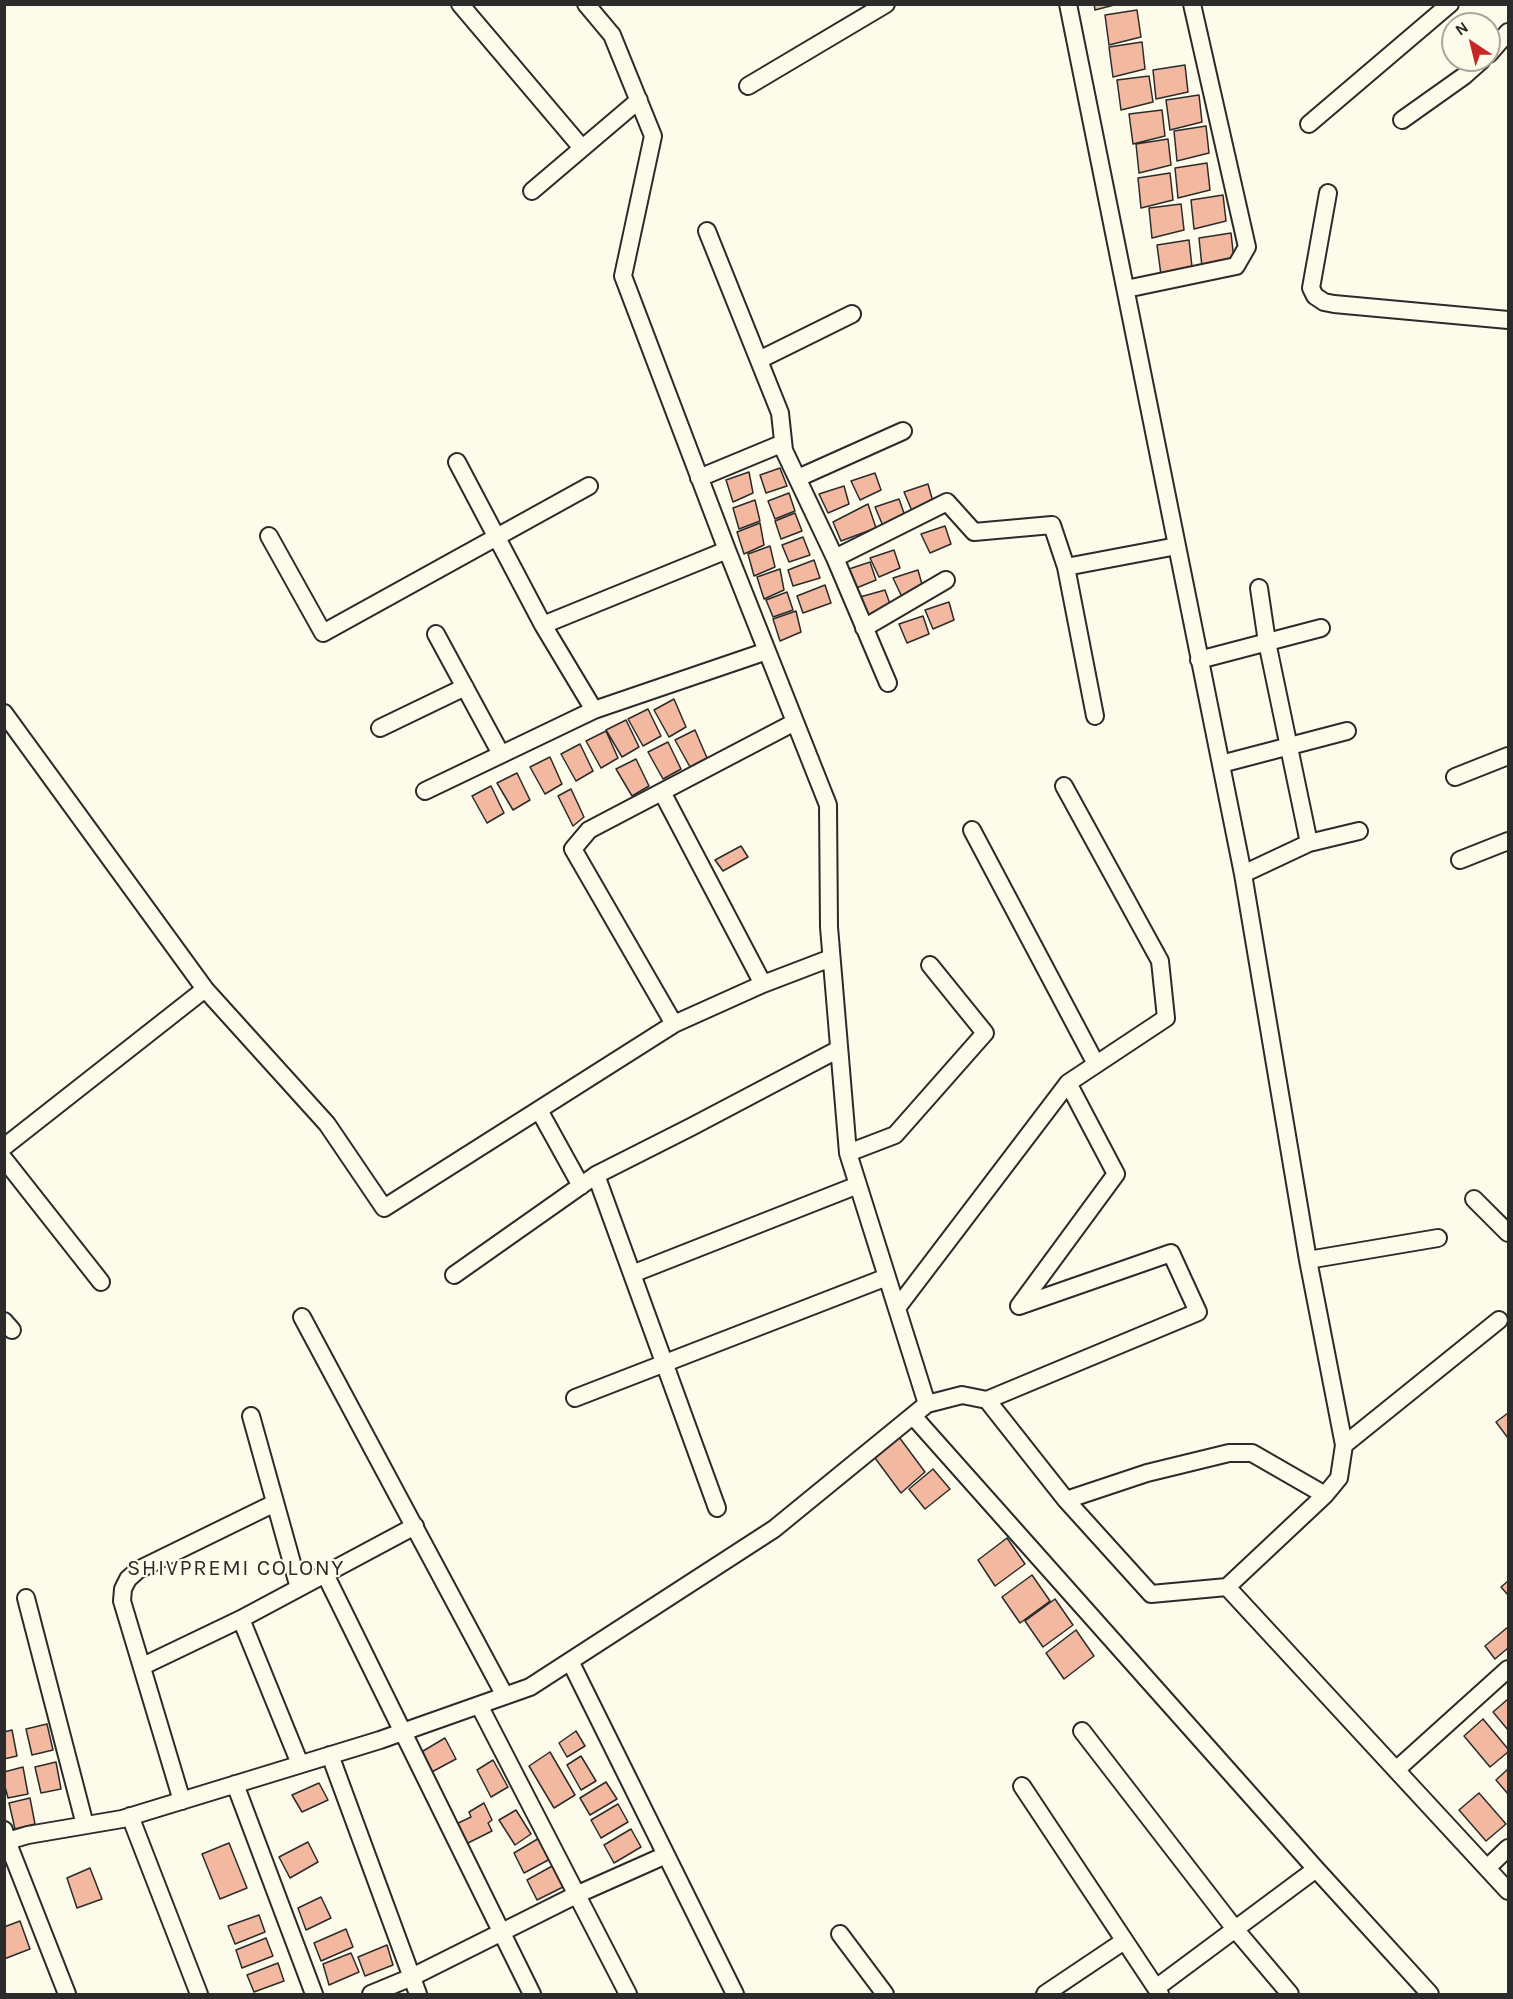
<!DOCTYPE html>
<style>
body{margin:0}
#map{position:relative;width:1513px;height:1999px;overflow:hidden;background:#fdfbea;font-family:Karla,sans-serif}
canvas{display:block}
.frame{position:absolute;inset:0;border:6px solid #2b2b2b;pointer-events:none}
.north{position:absolute;left:1441px;top:12px;width:60px;height:60px;box-sizing:border-box;background:#fdfbea;border:2px solid #a9a89e;border-radius:50%;rotate:325deg;font-size:16px;font-weight:700;line-height:24px;text-align:center;color:#2b2b2b}
.north::after{content:'';display:block;margin:auto;width:21px;height:27px;background:#c62828;clip-path:polygon(50% 0,100% 100%,50% 72%,0 100%)}
</style>
<div id="map">
<canvas width="1513" height="1999"></canvas>
<div class="frame"></div>
<div class="north">N</div>
</div>
<script>
const ctx = document.querySelector('canvas').getContext('2d');
ctx.lineJoin = 'round';
function paint(path, color) {
  ctx.fillStyle = color;
  ctx.fill(path, 'evenodd');
}
function toPath(rows) {
  const path = new Path2D();
  for (const r of rows) {
    path.moveTo(r[0], r[1]);
    for (let i = 2; i < r.length; i += 2) path.lineTo(r[i], r[i + 1]);
  }
  return path;
}
function trace(path, color, width, dash) {
  ctx.strokeStyle = color;
  ctx.lineWidth = width;
  ctx.lineCap = dash ? 'butt' : 'round';
  ctx.setLineDash(dash || []);
  ctx.stroke(path);
}
function write(font, color, halo, rows, align = 'center') {
  ctx.font = font + ' Karla,sans-serif';
  ctx.lineWidth = 4.5;
  ctx.setLineDash([]);
  ctx.textBaseline = 'middle';
  ctx.strokeStyle = halo;
  ctx.fillStyle = color;
  for (const [text, x, y, turn = 0] of rows) {
    ctx.save();
    ctx.translate(x, y);
    ctx.rotate((+turn || 0) * Math.PI / 180);
    ctx.textAlign = isNaN(turn) ? turn : align;
    if (halo) ctx.strokeText(text, 0, 0);
    ctx.fillText(text, 0, 0);
    ctx.restore();
  }
}
const building = toPath([
 [1094,4,1118,4,1095,10,1094,4],
 [1137,10,1141,37,1109,45,1105,15,1137,10],
 [1142,42,1145,69,1113,77,1109,47,1142,42],
 [1185,65,1188,92,1156,99,1153,70,1185,65],
 [1149,76,1153,102,1121,110,1117,80,1149,76],
 [1199,95,1202,122,1170,130,1166,100,1199,95],
 [1162,110,1165,136,1133,144,1129,114,1162,110],
 [1206,126,1209,153,1177,161,1174,131,1206,126],
 [1168,139,1171,165,1139,173,1136,144,1168,139],
 [1207,163,1210,190,1178,198,1175,168,1207,163],
 [1170,173,1173,200,1141,208,1138,178,1170,173],
 [1223,195,1226,221,1194,229,1191,200,1223,195],
 [1181,204,1184,230,1152,238,1149,208,1181,204],
 [1231,233,1234,260,1202,267,1199,238,1231,233],
 [1189,240,1192,267,1161,275,1157,245,1189,240],
 [780,468,787,486,766,493,760,475,780,468],
 [749,472,753,493,733,502,726,480,749,472],
 [875,473,881,490,860,500,851,481,875,473],
 [928,484,933,502,912,511,904,492,928,484],
 [844,486,849,504,828,513,819,494,844,486],
 [789,493,795,511,775,519,768,501,789,493],
 [899,499,905,516,883,526,875,507,899,499],
 [755,500,760,521,739,529,733,508,755,500],
 [868,504,876,528,841,541,833,522,868,504],
 [795,513,802,531,781,539,775,521,795,513],
 [760,523,764,545,744,554,737,532,760,523],
 [945,526,951,544,930,553,921,534,945,526],
 [803,537,810,555,789,562,782,545,803,537],
 [770,546,775,567,754,576,748,554,770,546],
 [894,550,900,568,879,577,870,558,894,550],
 [814,560,820,578,793,586,788,570,814,560],
 [870,562,876,580,854,589,846,570,870,562],
 [780,569,784,590,764,599,757,577,780,569],
 [918,570,923,588,902,597,893,578,918,570],
 [825,585,831,603,803,613,797,596,825,585],
 [885,590,891,607,869,617,860,597,885,590],
 [787,592,793,610,773,617,766,600,787,592],
 [949,602,954,620,933,629,925,610,949,602],
 [796,611,801,632,780,641,773,619,796,611],
 [923,616,929,634,907,643,899,624,923,616],
 [674,699,686,727,669,737,654,710,674,699],
 [648,709,661,736,643,746,628,719,648,709],
 [626,720,639,747,622,757,606,730,626,720],
 [695,730,707,758,690,767,675,740,695,730],
 [606,731,618,758,601,768,586,741,606,731],
 [668,742,681,769,663,779,648,752,668,742],
 [580,744,593,771,576,781,561,754,580,744],
 [550,757,562,784,545,794,530,767,550,757],
 [636,759,649,786,632,796,616,769,636,759],
 [517,773,530,800,513,810,497,783,517,773],
 [491,786,504,813,487,823,472,796,491,786],
 [571,789,584,817,573,826,558,796,571,789],
 [741,846,748,857,723,871,715,860,741,846],
 [1508,1413,1508,1438,1496,1422,1508,1413],
 [899,1437,925,1472,901,1493,875,1458,899,1437],
 [933,1469,950,1489,925,1509,909,1489,933,1469],
 [1007,1538,1025,1564,995,1586,978,1560,1007,1538],
 [1032,1575,1050,1601,1020,1623,1002,1597,1032,1575],
 [1508,1581,1508,1595,1501,1587,1508,1581],
 [1055,1599,1073,1625,1043,1647,1025,1621,1055,1599],
 [1508,1627,1508,1648,1495,1659,1485,1646,1508,1627],
 [1076,1630,1094,1656,1064,1679,1046,1653,1076,1630],
 [1508,1699,1508,1730,1493,1712,1508,1699],
 [1483,1719,1508,1749,1508,1752,1490,1767,1464,1736,1483,1719],
 [47,1724,53,1750,32,1755,26,1729,47,1724],
 [12,1730,17,1756,4,1759,4,1732,12,1730],
 [576,1731,585,1746,567,1757,559,1743,576,1731],
 [445,1738,456,1759,428,1774,418,1754,445,1738],
 [550,1752,575,1795,554,1808,529,1766,550,1752],
 [581,1756,596,1781,581,1790,567,1765,581,1756],
 [493,1760,508,1787,491,1797,477,1770,493,1760],
 [56,1762,61,1789,41,1793,35,1767,56,1762],
 [23,1767,28,1794,8,1798,4,1783,4,1772,23,1767],
 [1508,1769,1508,1794,1496,1780,1508,1769],
 [606,1782,617,1799,590,1815,580,1798,606,1782],
 [319,1783,328,1800,302,1812,292,1795,319,1783],
 [1479,1793,1506,1824,1486,1841,1459,1810,1479,1793],
 [30,1798,35,1824,15,1829,9,1803,30,1798],
 [484,1803,492,1820,488,1823,492,1831,464,1845,454,1825,471,1817,469,1812,484,1803],
 [618,1804,628,1822,601,1838,591,1820,618,1804],
 [516,1810,531,1834,515,1845,499,1820,516,1810],
 [631,1829,641,1847,614,1863,604,1845,631,1829],
 [541,1837,552,1858,524,1873,514,1853,541,1837],
 [308,1842,318,1862,290,1878,279,1857,308,1842],
 [229,1843,247,1888,220,1899,202,1854,229,1843],
 [554,1865,565,1886,537,1900,527,1880,554,1865],
 [90,1868,102,1899,77,1908,67,1878,90,1868],
 [321,1897,331,1918,306,1930,298,1908,321,1897],
 [259,1915,265,1932,235,1944,228,1926,259,1915],
 [20,1921,30,1949,4,1959,4,1927,20,1921],
 [346,1929,353,1947,321,1961,314,1943,346,1929],
 [266,1938,273,1956,242,1968,236,1950,266,1938],
 [387,1945,393,1965,365,1976,358,1957,387,1945],
 [351,1953,359,1972,329,1985,323,1964,351,1953],
 [278,1963,284,1981,254,1992,247,1975,278,1963]
]);
paint(building, '#f2b8a0');
trace(building, '#2b2b2b', 1.5);
const street = toPath([
 [460,4,582,148],
 [1068,4,1243,874,1308,1260,1344,1445,1339,1478,1325,1495,1227,1587],
 [1489,54,1508,32],
 [748,86,886,4],
 [1402,120,1464,76,1482,60],
 [1309,124,1450,4],
 [532,191,639,100],
 [1328,193,1311,288,1315,296,1324,302,1334,304,1508,320],
 [707,231,780,413,784,450],
 [1126,289,1236,266,1247,247,1192,4],
 [759,360,852,314],
 [457,462,543,625,594,710],
 [699,478,781,444,835,558,888,683],
 [798,478,903,431],
 [269,536,323,633,589,486],
 [835,558,947,502,974,532,1052,525,1066,567,1177,546],
 [1066,567,1095,716],
 [1259,588,1267,642,1309,843],
 [543,625,727,550],
 [864,628,946,580],
 [436,634,501,754],
 [1199,660,1321,628],
 [4,713,205,989],
 [380,728,465,687],
 [1221,764,1347,731],
 [1455,777,1508,756],
 [425,791,594,710,767,651],
 [662,792,763,984],
 [972,830,1096,1064],
 [1460,860,1508,841],
 [1243,874,1309,843,1359,831],
 [674,1024,573,849,589,830,795,722],
 [539,1110,581,1186],
 [4,1147,205,989,327,1124,384,1208,674,1024,763,984,831,958],
 [848,1153,895,1135,985,1033,930,965],
 [4,1159,101,1282],
 [596,1175,717,1508],
 [1474,1199,1508,1233],
 [1308,1260,1438,1238],
 [632,1274,858,1185],
 [454,1275,596,1175,691,1127,839,1049],
 [897,1308,1068,1083,1166,1018,1160,961,1064,786],
 [302,1317,505,1696],
 [4,1321,12,1330],
 [575,1398,887,1277],
 [987,1400,1198,1312,1171,1253,1019,1306,1116,1174,1068,1083],
 [927,1404,962,1395,987,1400,1066,1500,1147,1473,1229,1453,1252,1453,1325,1495],
 [251,1416,299,1588],
 [913,1416,1316,1869,1430,1994],
 [1344,1445,1499,1320],
 [1066,1500,1151,1594,1227,1587,1508,1891],
 [325,1574,532,1994],
 [26,1598,85,1825],
 [241,1619,300,1764],
 [570,1661,735,1994],
 [143,1666,241,1619,415,1526],
 [479,1705,628,1994],
 [1082,1731,1235,1929,1290,1994],
 [330,1755,418,1994],
 [1396,1770,1508,1669],
 [235,1784,314,1994],
 [1022,1786,1160,1994],
 [182,1801,122,1601,123,1589,128,1579,138,1570,275,1503],
 [130,1816,199,1994],
 [4,1830,7,1841,67,1994],
 [4,1842,28,1835,122,1819,380,1740,530,1687,774,1529,927,1404,848,1153,829,927,828,805,727,550,623,276,653,136,612,35,586,4],
 [1487,1868,1508,1848],
 [840,1934,885,1994],
 [1156,1988,1316,1869],
 [371,1994,412,1977,576,1895,666,1855],
 [1045,1994,1124,1941]
]);
trace(street, '#2b2b2b', 20);
trace(street, '#fdfbea', 16);
ctx.letterSpacing = '1.5px';
write('22px', '#2b2b2b', '#fdfbea', [
 ["SHIVPREMI COLONY",236,1569]
]);
ctx.letterSpacing = '0px';
</script>
